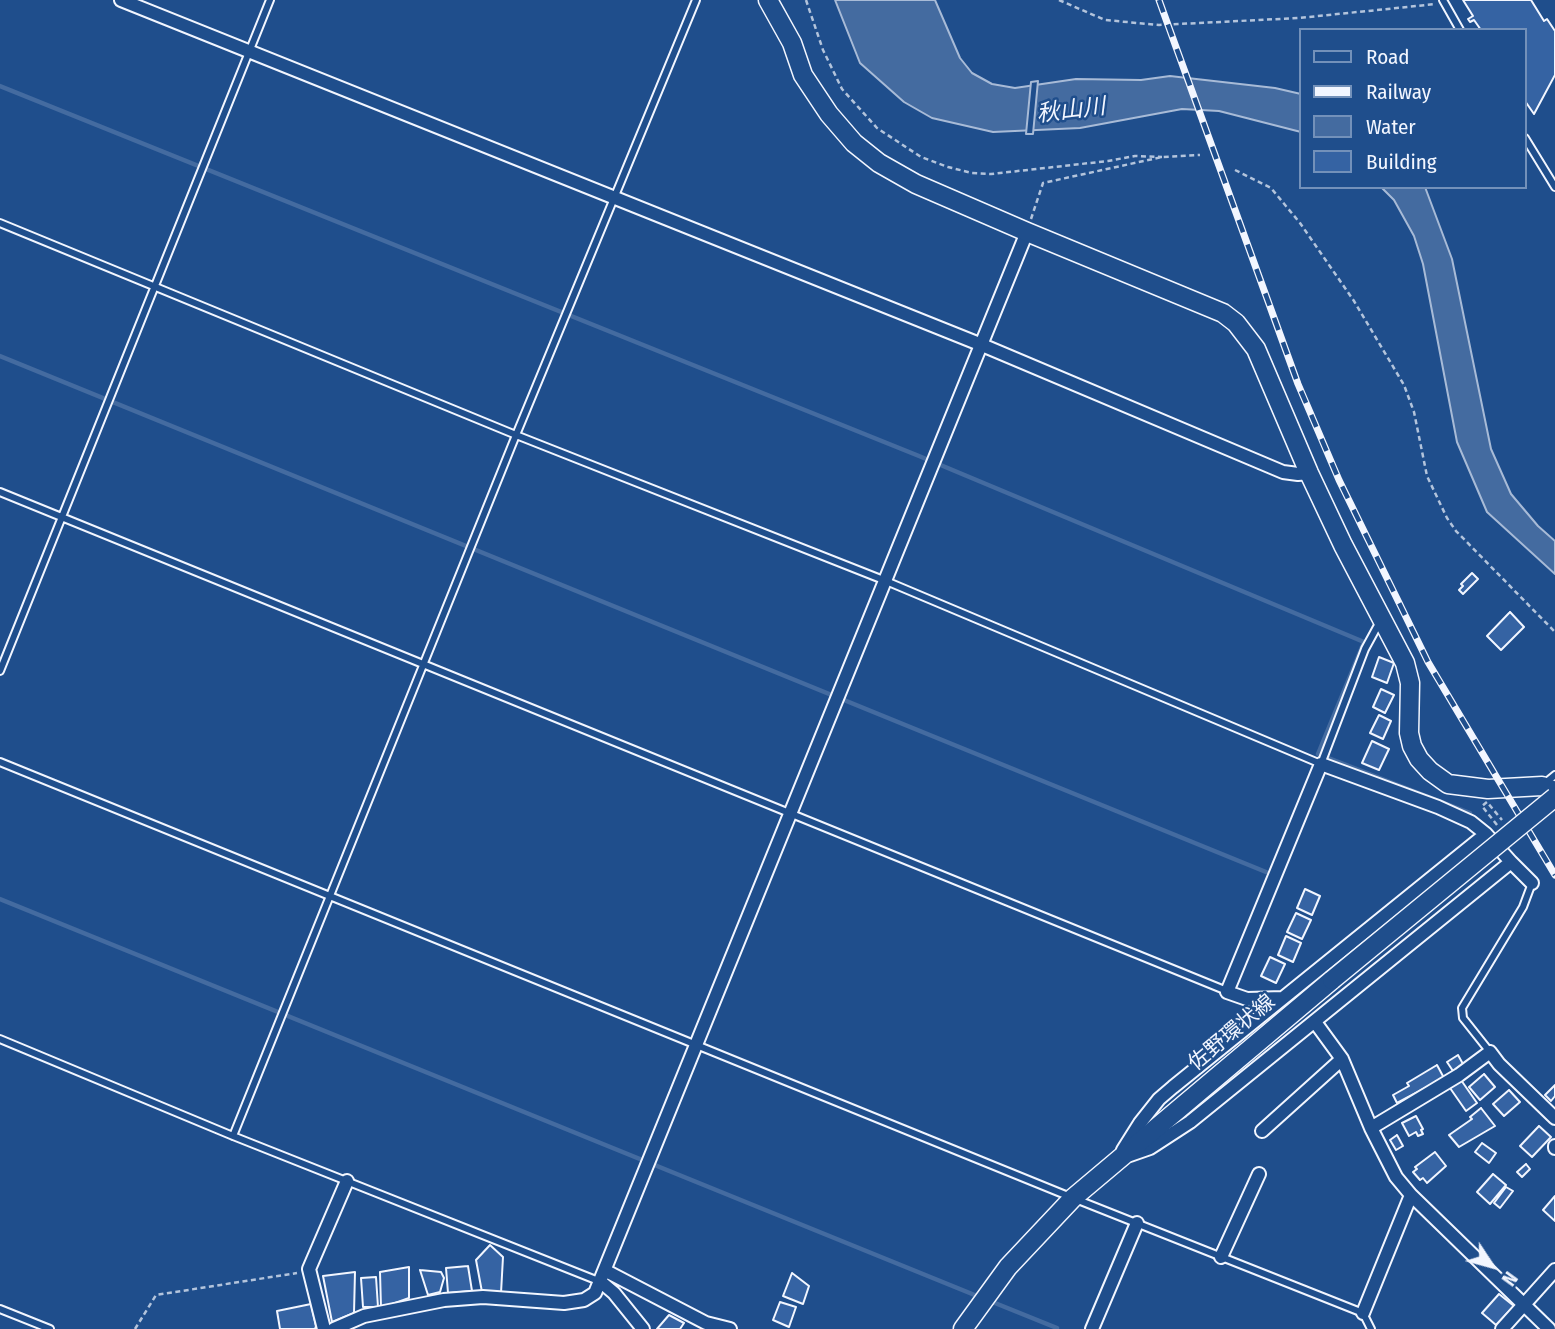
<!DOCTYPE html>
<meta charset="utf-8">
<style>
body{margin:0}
#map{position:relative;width:1555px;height:1329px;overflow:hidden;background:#1f4e8c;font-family:"Fira Sans Condensed",sans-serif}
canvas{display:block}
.legend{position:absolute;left:1299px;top:28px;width:228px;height:161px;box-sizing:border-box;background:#1f4e8c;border:2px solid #7391ba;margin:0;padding:9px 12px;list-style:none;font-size:21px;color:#f2f6ff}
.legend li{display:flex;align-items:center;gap:14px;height:35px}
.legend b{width:35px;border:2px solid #7391ba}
.north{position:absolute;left:1457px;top:1231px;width:70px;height:70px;-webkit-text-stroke:5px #1f4e8c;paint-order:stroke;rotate:126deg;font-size:19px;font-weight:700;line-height:28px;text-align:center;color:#f2f6ff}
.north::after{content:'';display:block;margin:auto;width:24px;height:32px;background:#f2f6ff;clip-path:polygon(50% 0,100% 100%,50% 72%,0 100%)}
</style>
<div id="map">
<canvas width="1555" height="1329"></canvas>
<ul class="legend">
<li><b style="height:9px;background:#1f4e8c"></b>Road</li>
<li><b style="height:9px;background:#f2f6ff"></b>Railway</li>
<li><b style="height:19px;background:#446ba0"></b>Water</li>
<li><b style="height:19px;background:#3563a3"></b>Building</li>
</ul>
<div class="north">N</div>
</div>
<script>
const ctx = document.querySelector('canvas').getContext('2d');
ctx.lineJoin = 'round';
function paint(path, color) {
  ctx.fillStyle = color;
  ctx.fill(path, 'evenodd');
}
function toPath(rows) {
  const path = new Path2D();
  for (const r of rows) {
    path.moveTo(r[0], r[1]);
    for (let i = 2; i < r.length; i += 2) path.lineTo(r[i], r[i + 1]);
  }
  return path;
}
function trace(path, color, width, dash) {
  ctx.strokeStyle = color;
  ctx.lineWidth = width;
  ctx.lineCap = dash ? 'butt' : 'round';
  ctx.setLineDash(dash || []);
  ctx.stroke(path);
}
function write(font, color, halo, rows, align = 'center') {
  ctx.font = font + ' "Fira Sans Condensed","Noto Sans JP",sans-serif';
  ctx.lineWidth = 5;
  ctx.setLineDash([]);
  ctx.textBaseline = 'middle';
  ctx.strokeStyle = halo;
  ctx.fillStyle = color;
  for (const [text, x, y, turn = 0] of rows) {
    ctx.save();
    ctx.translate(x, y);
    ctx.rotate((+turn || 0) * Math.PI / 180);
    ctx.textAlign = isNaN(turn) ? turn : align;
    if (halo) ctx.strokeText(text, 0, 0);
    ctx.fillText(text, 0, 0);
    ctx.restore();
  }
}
const water = toPath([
 [835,0,935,0,960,58,972,73,992,84,1015,88,1076,79,1141,80,1170,76,1275,88,1301,94,1301,132,1219,111,1182,109,1080,128,993,132,932,118,904,102,860,63,835,0],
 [1381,187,1425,187,1452,259,1491,449,1511,494,1538,526,1555,541,1555,574,1487,512,1457,442,1423,264,1414,236,1394,200,1381,187]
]);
paint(water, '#446ba0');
trace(water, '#a8bbd7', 2);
const pier = toPath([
 [1038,81,1033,134,1026,134,1031,82,1038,81]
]);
paint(pier, '#1f4e8c');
trace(pier, '#a8bbd7', 2);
trace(toPath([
 [0,86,919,456,1364,642,1318,754,1470,813],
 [0,356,1266,872],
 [0,899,982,1298],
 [990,1301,1057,1328]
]), '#446ba0', 4.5);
const building = toPath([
 [1463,0,1531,0,1544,21,1547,19,1555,31,1555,75,1534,114,1525,101,1525,30,1481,30,1474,20,1470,22,1468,19,1473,16,1463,0],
 [1472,573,1478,579,1463,594,1459,590,1463,586,1461,584,1472,573],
 [1510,612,1524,627,1501,650,1487,636,1510,612],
 [1379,657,1394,663,1387,683,1372,677,1379,657],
 [1381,689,1394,695,1385,713,1373,707,1381,689],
 [1379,715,1391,721,1383,739,1370,733,1379,715],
 [1372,741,1389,749,1379,770,1362,763,1372,741],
 [1305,889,1320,896,1312,915,1297,908,1305,889],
 [1296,913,1311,920,1302,939,1287,932,1296,913],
 [1286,936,1301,943,1293,962,1278,955,1286,936],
 [1270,957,1285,964,1276,983,1261,976,1270,957],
 [1458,1055,1463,1064,1453,1071,1447,1062,1458,1055],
 [1437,1065,1444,1078,1397,1103,1393,1095,1409,1086,1407,1083,1437,1065],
 [1484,1074,1495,1087,1480,1100,1469,1087,1484,1074],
 [1461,1080,1477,1103,1466,1111,1450,1088,1461,1080],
 [1555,1085,1555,1096,1551,1101,1545,1095,1555,1085],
 [1509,1090,1520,1102,1504,1116,1493,1104,1509,1090],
 [1481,1108,1495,1126,1459,1147,1449,1135,1472,1119,1470,1117,1481,1108],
 [1416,1116,1423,1129,1421,1130,1423,1134,1418,1136,1416,1132,1409,1136,1402,1123,1416,1116],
 [1539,1126,1551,1137,1532,1157,1520,1146,1539,1126],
 [1397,1135,1403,1146,1396,1150,1390,1140,1397,1135],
 [1482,1143,1496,1153,1489,1163,1475,1152,1482,1143],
 [1435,1152,1446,1166,1427,1183,1423,1178,1420,1180,1413,1172,1417,1169,1415,1167,1435,1152],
 [1526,1164,1530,1169,1522,1177,1517,1172,1526,1164],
 [1493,1174,1506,1185,1490,1204,1477,1192,1493,1174],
 [1506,1187,1513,1191,1500,1208,1494,1203,1506,1187],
 [1555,1196,1555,1221,1543,1210,1555,1196],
 [490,1245,503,1257,501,1293,482,1292,476,1260,490,1245],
 [468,1266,472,1291,448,1293,446,1268,468,1266],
 [409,1267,409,1298,381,1308,380,1272,409,1267],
 [420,1270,441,1272,444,1278,440,1292,428,1295,420,1270],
 [355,1272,354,1313,332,1322,323,1276,355,1272],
 [792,1273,809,1286,803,1304,783,1296,792,1273],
 [376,1277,378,1307,363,1307,361,1278,376,1277],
 [1499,1294,1514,1306,1496,1325,1482,1313,1499,1294],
 [780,1302,796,1307,789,1327,773,1320,780,1302],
 [311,1304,316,1326,315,1329,280,1329,277,1311,311,1304],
 [669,1315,684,1323,680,1329,657,1329,669,1315]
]);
paint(building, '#3563a3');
trace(building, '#f2f6ff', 2);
const lane = toPath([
 [1443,0,1460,30],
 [1525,138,1555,187],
 [0,223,516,435,886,581,1321,764,1365,649,1377,627,1382,623],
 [0,492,1227,991],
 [0,671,270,0],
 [0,762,1073,1198,1363,1313,1371,1329],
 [1544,784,1555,775],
 [0,1039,233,1136,601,1282],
 [1490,1052,1463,1018,1462,1008,1523,907,1532,883],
 [233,1136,516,435,696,0],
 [0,1309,50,1329]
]);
const street = toPath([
 [121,0,982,345,1283,472,1298,474,1309,473],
 [1511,862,1532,883],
 [1315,1022,1342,1059,1371,1128,1396,1177,1411,1195,1549,1329],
 [1371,1128,1459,1075,1490,1052,1499,1064,1555,1118],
 [1262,1131,1342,1059],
 [1555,1146,1555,1148],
 [1123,1150,1140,1123,1159,1099,1173,1087,1486,834],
 [1130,1155,1150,1148,1190,1122,1511,862,1486,834,1471,822,1438,807,1321,764,1227,992,1247,999,1283,998],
 [1221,1257,1259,1174],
 [606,1271,706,1323,730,1329],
 [601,1282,614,1293,643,1329],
 [1363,1313,1411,1195],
 [324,1329,309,1269,347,1181],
 [334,1329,364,1316,444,1300,483,1297,564,1303,584,1300,595,1293,1027,232],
 [1092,1329,1137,1223],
 [1502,1329,1555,1270]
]);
const secondary = toPath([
 [768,0,792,43,803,75,829,114,854,143,879,163,916,184,1027,232,1223,313,1236,323,1256,349,1309,473,1343,545,1405,663,1410,683,1409,733,1412,746,1419,759,1430,771,1448,784,1488,789,1542,786,1555,791],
 [963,1329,1008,1267,1073,1198,1332,980]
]);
trace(lane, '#f2f6ff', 10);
trace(street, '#f2f6ff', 16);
trace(secondary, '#f2f6ff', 21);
trace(toPath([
 [806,0,823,50,842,89,877,128,921,157,948,167,972,173,991,174,1108,161,1135,156,1162,157],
 [1059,0,1105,20,1159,25,1299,18,1436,4],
 [1235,170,1271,188,1300,223,1354,301,1404,385,1414,412,1427,476,1447,518,1456,531,1555,632],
 [1031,219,1043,183,1162,157,1200,155],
 [135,1329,156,1295,297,1273]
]), '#b3c4dc', 2.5, [5, 3.5]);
trace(lane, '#1f4e8c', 6);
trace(street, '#1f4e8c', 12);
trace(secondary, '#1f4e8c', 18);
const rail = toPath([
 [1159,0,1298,384,1339,480,1428,662,1555,875]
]);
trace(rail, '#f2f6ff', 7);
trace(rail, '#1f4e8c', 4.5, [13]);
const secondaryBridge = toPath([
 [1332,980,1555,797]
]);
trace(secondaryBridge, '#f2f6ff', 21, []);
trace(toPath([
 [1497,825,1482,806,1487,802,1502,820]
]), '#b3c4dc', 2.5, [5, 3.5]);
trace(secondaryBridge, '#1f4e8c', 18);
write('21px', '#f2f6ff', '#1f4e8c', [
 ["佐野環状線",1232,1033,-40]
]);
write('italic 23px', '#f2f6ff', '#1f4e8c', [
 ["秋山川",1071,111,-7]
]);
</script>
